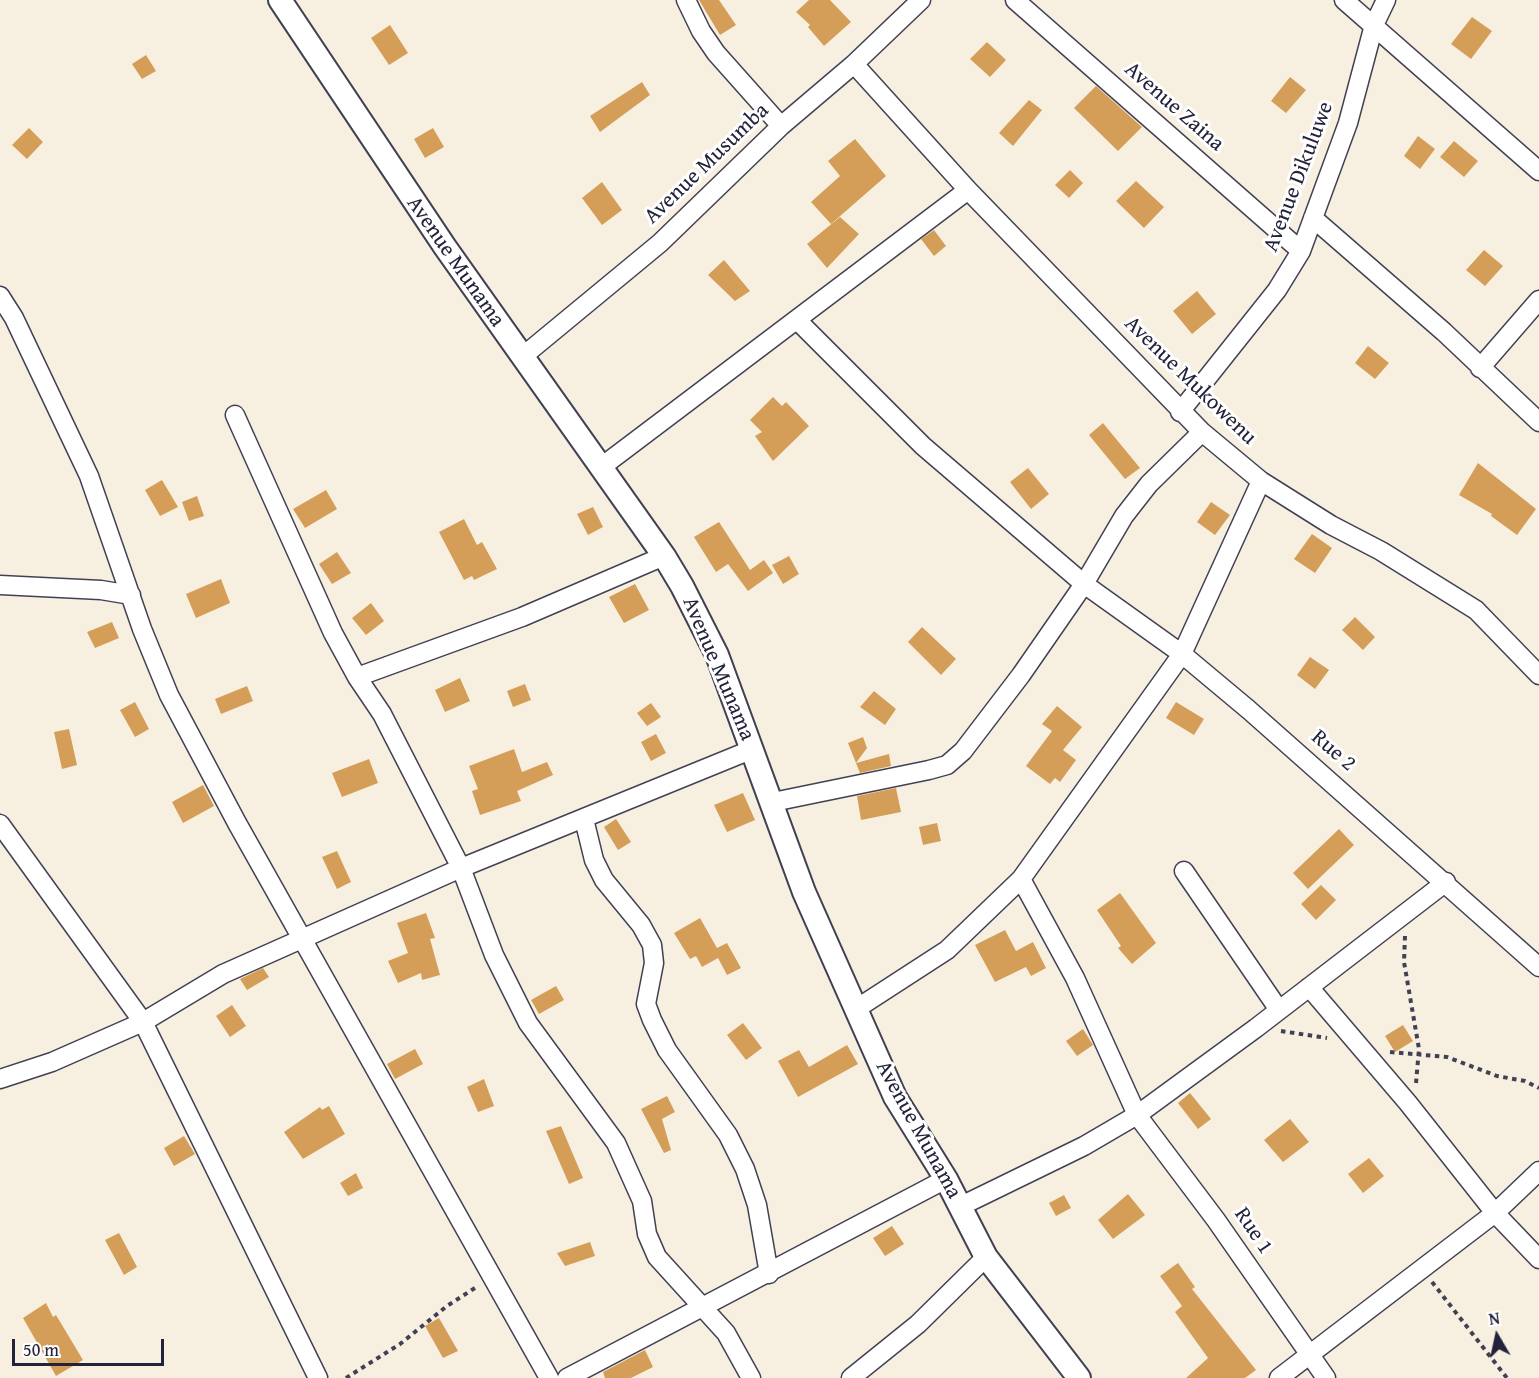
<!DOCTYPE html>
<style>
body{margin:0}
#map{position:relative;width:1539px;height:1378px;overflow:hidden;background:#f7f0e0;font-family:"Gentium Book Plus",serif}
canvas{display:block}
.north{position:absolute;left:1467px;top:1306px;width:60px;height:60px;-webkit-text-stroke:4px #fff;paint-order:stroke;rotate:351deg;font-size:16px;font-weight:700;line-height:24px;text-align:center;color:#22223b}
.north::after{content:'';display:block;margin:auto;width:21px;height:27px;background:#22223b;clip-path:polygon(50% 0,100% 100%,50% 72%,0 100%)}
.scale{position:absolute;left:12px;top:1339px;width:152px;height:27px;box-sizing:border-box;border:3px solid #22223b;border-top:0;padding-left:8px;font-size:18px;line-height:21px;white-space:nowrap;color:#22223b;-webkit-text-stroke:4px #fff;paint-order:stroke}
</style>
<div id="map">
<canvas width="1539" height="1378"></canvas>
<div class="north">N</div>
<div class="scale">50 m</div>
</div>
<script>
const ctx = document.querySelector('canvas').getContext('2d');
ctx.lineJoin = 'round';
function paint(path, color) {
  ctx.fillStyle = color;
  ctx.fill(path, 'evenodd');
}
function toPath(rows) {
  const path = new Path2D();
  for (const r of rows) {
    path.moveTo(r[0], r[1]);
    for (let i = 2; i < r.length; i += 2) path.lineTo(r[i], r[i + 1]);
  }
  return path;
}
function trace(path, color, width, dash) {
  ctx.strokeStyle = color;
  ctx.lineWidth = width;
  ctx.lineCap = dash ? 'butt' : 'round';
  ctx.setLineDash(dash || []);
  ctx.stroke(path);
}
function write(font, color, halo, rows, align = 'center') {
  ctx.font = font + ' "Gentium Book Plus",serif';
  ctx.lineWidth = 6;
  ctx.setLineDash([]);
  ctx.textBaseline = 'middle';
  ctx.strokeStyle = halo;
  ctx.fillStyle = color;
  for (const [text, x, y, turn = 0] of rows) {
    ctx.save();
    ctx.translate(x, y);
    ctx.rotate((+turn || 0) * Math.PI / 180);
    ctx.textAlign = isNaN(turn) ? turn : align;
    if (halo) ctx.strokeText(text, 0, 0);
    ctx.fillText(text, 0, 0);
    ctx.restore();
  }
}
paint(toPath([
 [699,0,719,0,736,25,720,35],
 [809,0,830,0,851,22,824,46,808,27,810,25,796,12],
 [1472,17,1492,31,1471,59,1451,44],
 [390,25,408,53,389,65,371,38],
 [987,42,1006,60,990,77,970,59],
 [146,55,156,71,142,79,132,64],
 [1290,77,1306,90,1286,113,1271,101],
 [642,82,650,95,600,132,590,116],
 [1096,86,1142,127,1118,151,1074,108],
 [1029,100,1042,110,1013,146,999,133],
 [29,128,43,142,27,159,12,145],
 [433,128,444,147,425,158,414,139],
 [1418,136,1435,149,1420,169,1404,156],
 [855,139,886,176,831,224,811,202,840,176,828,161],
 [1454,141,1478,161,1464,177,1440,157],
 [1070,170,1083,183,1069,198,1055,185],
 [1136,181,1164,207,1144,228,1116,201],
 [602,182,622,210,602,225,582,198],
 [840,217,859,234,827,268,807,244],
 [934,230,946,246,934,256,921,239],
 [1484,250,1503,266,1485,286,1466,270],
 [724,260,750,291,735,301,708,275],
 [1197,291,1216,314,1192,334,1173,311],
 [1368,346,1389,363,1375,379,1355,363],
 [773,397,782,406,786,402,809,426,773,461,755,436,762,432,750,420],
 [1103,423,1140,468,1125,479,1089,435],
 [1478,463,1536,509,1517,535,1491,516,1492,514,1459,495],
 [1028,468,1049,494,1031,509,1010,482],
 [162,480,178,507,160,516,145,490],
 [326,490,337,509,305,528,293,509],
 [197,496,204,516,189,521,182,502],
 [1211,502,1230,515,1215,535,1197,522],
 [593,507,603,527,588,535,577,514],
 [464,519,477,545,482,542,497,569,474,580,472,576,464,580,439,532],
 [719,522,750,570,764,560,773,573,748,591,728,564,716,572,694,537],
 [1312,534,1332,548,1315,573,1294,559],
 [337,552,351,573,332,584,319,564],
 [789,556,799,574,783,584,772,565],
 [221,579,230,603,196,618,186,594],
 [635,584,649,610,624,623,609,597],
 [371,603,384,621,366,635,352,618],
 [1355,617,1375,637,1363,650,1342,630],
 [112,622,119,638,95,648,87,632],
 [922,627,956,659,941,675,908,642],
 [1310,657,1329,670,1315,689,1297,675],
 [460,678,470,701,445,712,435,690],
 [525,684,531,700,513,707,507,691],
 [247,686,253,701,221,714,215,699],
 [874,691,896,709,885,725,860,707],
 [135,702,149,729,135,737,120,710],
 [1176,702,1204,719,1194,735,1166,718],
 [651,703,661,717,647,726,637,713],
 [1057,706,1082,727,1063,750,1076,760,1060,782,1055,778,1050,784,1026,766,1052,731,1042,724],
 [69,729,77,765,62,769,54,732],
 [656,734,666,753,651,761,641,742],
 [863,737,867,748,856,763,889,754,891,766,860,773,848,743],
 [514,749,522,772,547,762,553,775,517,791,521,801,480,815,472,791,478,789,469,766],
 [369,759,378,783,342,797,332,773],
 [203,785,214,806,183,823,172,802],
 [896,788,901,812,861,820,857,796],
 [743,793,755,820,727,832,714,805],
 [616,819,631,842,618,850,604,827],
 [937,823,941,841,923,845,919,827],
 [1339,829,1354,845,1308,889,1293,873],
 [337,851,351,882,337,889,322,857],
 [1321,885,1336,900,1316,920,1301,904],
 [1120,893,1156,943,1132,964,1118,948,1121,946,1097,910],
 [426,913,435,938,430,939,440,975,422,980,421,973,398,983,388,961,408,953,397,923],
 [700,918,717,948,727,943,741,968,727,975,718,958,702,967,696,956,690,959,674,933],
 [1005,930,1016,951,1033,942,1046,968,1031,976,1026,967,995,982,975,945],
 [263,968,269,977,247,990,240,979],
 [556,986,564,1000,539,1014,531,1000],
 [232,1005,246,1026,230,1037,216,1016],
 [743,1023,762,1048,746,1060,727,1035],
 [1403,1025,1413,1041,1395,1052,1385,1036],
 [1083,1029,1093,1045,1077,1056,1066,1041],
 [847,1045,858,1064,798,1097,778,1061,799,1050,809,1067],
 [415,1049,423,1064,395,1079,387,1064],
 [484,1079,494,1106,478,1112,467,1087],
 [1190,1093,1211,1119,1198,1129,1178,1103],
 [667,1096,675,1112,662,1119,671,1150,664,1153,641,1109],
 [329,1106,345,1134,303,1159,284,1132,320,1107,322,1110],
 [1290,1119,1309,1142,1283,1162,1264,1140],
 [561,1126,583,1178,569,1184,546,1131],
 [184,1136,195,1154,174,1166,164,1148],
 [1369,1158,1384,1176,1363,1193,1348,1174],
 [356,1173,363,1188,348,1196,340,1183],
 [1128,1194,1145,1215,1113,1239,1098,1220],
 [1064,1195,1071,1208,1056,1216,1049,1203],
 [892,1226,904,1244,885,1256,873,1238],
 [119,1233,137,1267,124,1275,105,1240],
 [590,1242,595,1256,565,1266,557,1253],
 [1178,1263,1195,1287,1192,1289,1256,1370,1245,1378,1186,1378,1208,1358,1175,1312,1182,1306,1160,1276],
 [46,1303,53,1317,56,1315,83,1360,56,1376,23,1318],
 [439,1318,458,1351,443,1358,425,1326],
 [645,1350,653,1367,631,1378,605,1378,603,1372]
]), '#d59e58');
const minor = toPath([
 [686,0,701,31,716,53,781,126],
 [1015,0,1301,251],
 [1344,0,1539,171],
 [854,64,968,190,1202,432,1261,481,1331,525,1381,551,1476,610,1539,675],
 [1313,218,1444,332,1539,422],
 [0,296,14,318,89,476,142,629,169,695,237,823,549,1378],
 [798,321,923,446,1084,584,1182,654,1249,710,1539,967],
 [522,357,660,243,781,126,854,64,921,0],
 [1480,368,1539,300],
 [1180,412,1277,290,1301,251,1348,123,1374,25,1386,0],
 [235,415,333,633,357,677,382,714,461,868,494,955,528,1023,616,1143,642,1201,647,1234,657,1257,726,1333,751,1378],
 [600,468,968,190],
 [0,585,101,590,131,595],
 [357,677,522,617,664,556],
 [773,802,929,770,947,765,963,751,1021,675,1084,584,1124,516,1149,484,1202,432],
 [584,819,594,860,604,880,641,925,652,945,654,963,646,1004,652,1020,667,1050,728,1135,745,1169,757,1205,769,1274],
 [0,824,143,1022,318,1378],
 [1184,871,1279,1010],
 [1021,879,1075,978,1137,1115,1216,1220,1326,1378],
 [1309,987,1408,1103,1495,1213,1539,1259],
 [856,1009,947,950,1021,879,1182,654,1261,481],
 [0,1079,52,1062,143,1022,223,974,461,868,753,749],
 [961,1206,1084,1146,1137,1115,1256,1028,1446,882],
 [567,1378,946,1179],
 [851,1378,918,1324,986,1257],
 [1279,1378,1495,1213,1539,1171]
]);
const tertiary = toPath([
 [280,0,445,247,664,556,682,586,717,655,804,892,895,1097,946,1179,986,1257,1079,1378]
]);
trace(minor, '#424154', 21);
trace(tertiary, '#424154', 26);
trace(toPath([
 [1405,936,1404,962,1419,1049,1416,1083],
 [1281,1031,1327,1038],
 [1390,1052,1447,1057,1497,1076,1525,1081,1539,1088],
 [1432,1282,1507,1378],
 [346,1378,400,1344,447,1306,478,1286]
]), '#424154', 4, [4.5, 4.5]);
trace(minor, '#fff', 18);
trace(tertiary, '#fff', 22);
write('22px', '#22223b', '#fff', [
 ["Avenue Zaina",1174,107,41],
 ["Avenue Musumba",707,164,-44],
 ["Avenue Dikuluwe",1299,177,-69],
 ["Avenue Munama",455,262,55],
 ["Avenue Mukowenu",1190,381,44],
 ["Avenue Munama",718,669,67],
 ["Rue 2",1333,751,41],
 ["Avenue Munama",918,1130,61],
 ["Rue 1",1253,1231,56]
]);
</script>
